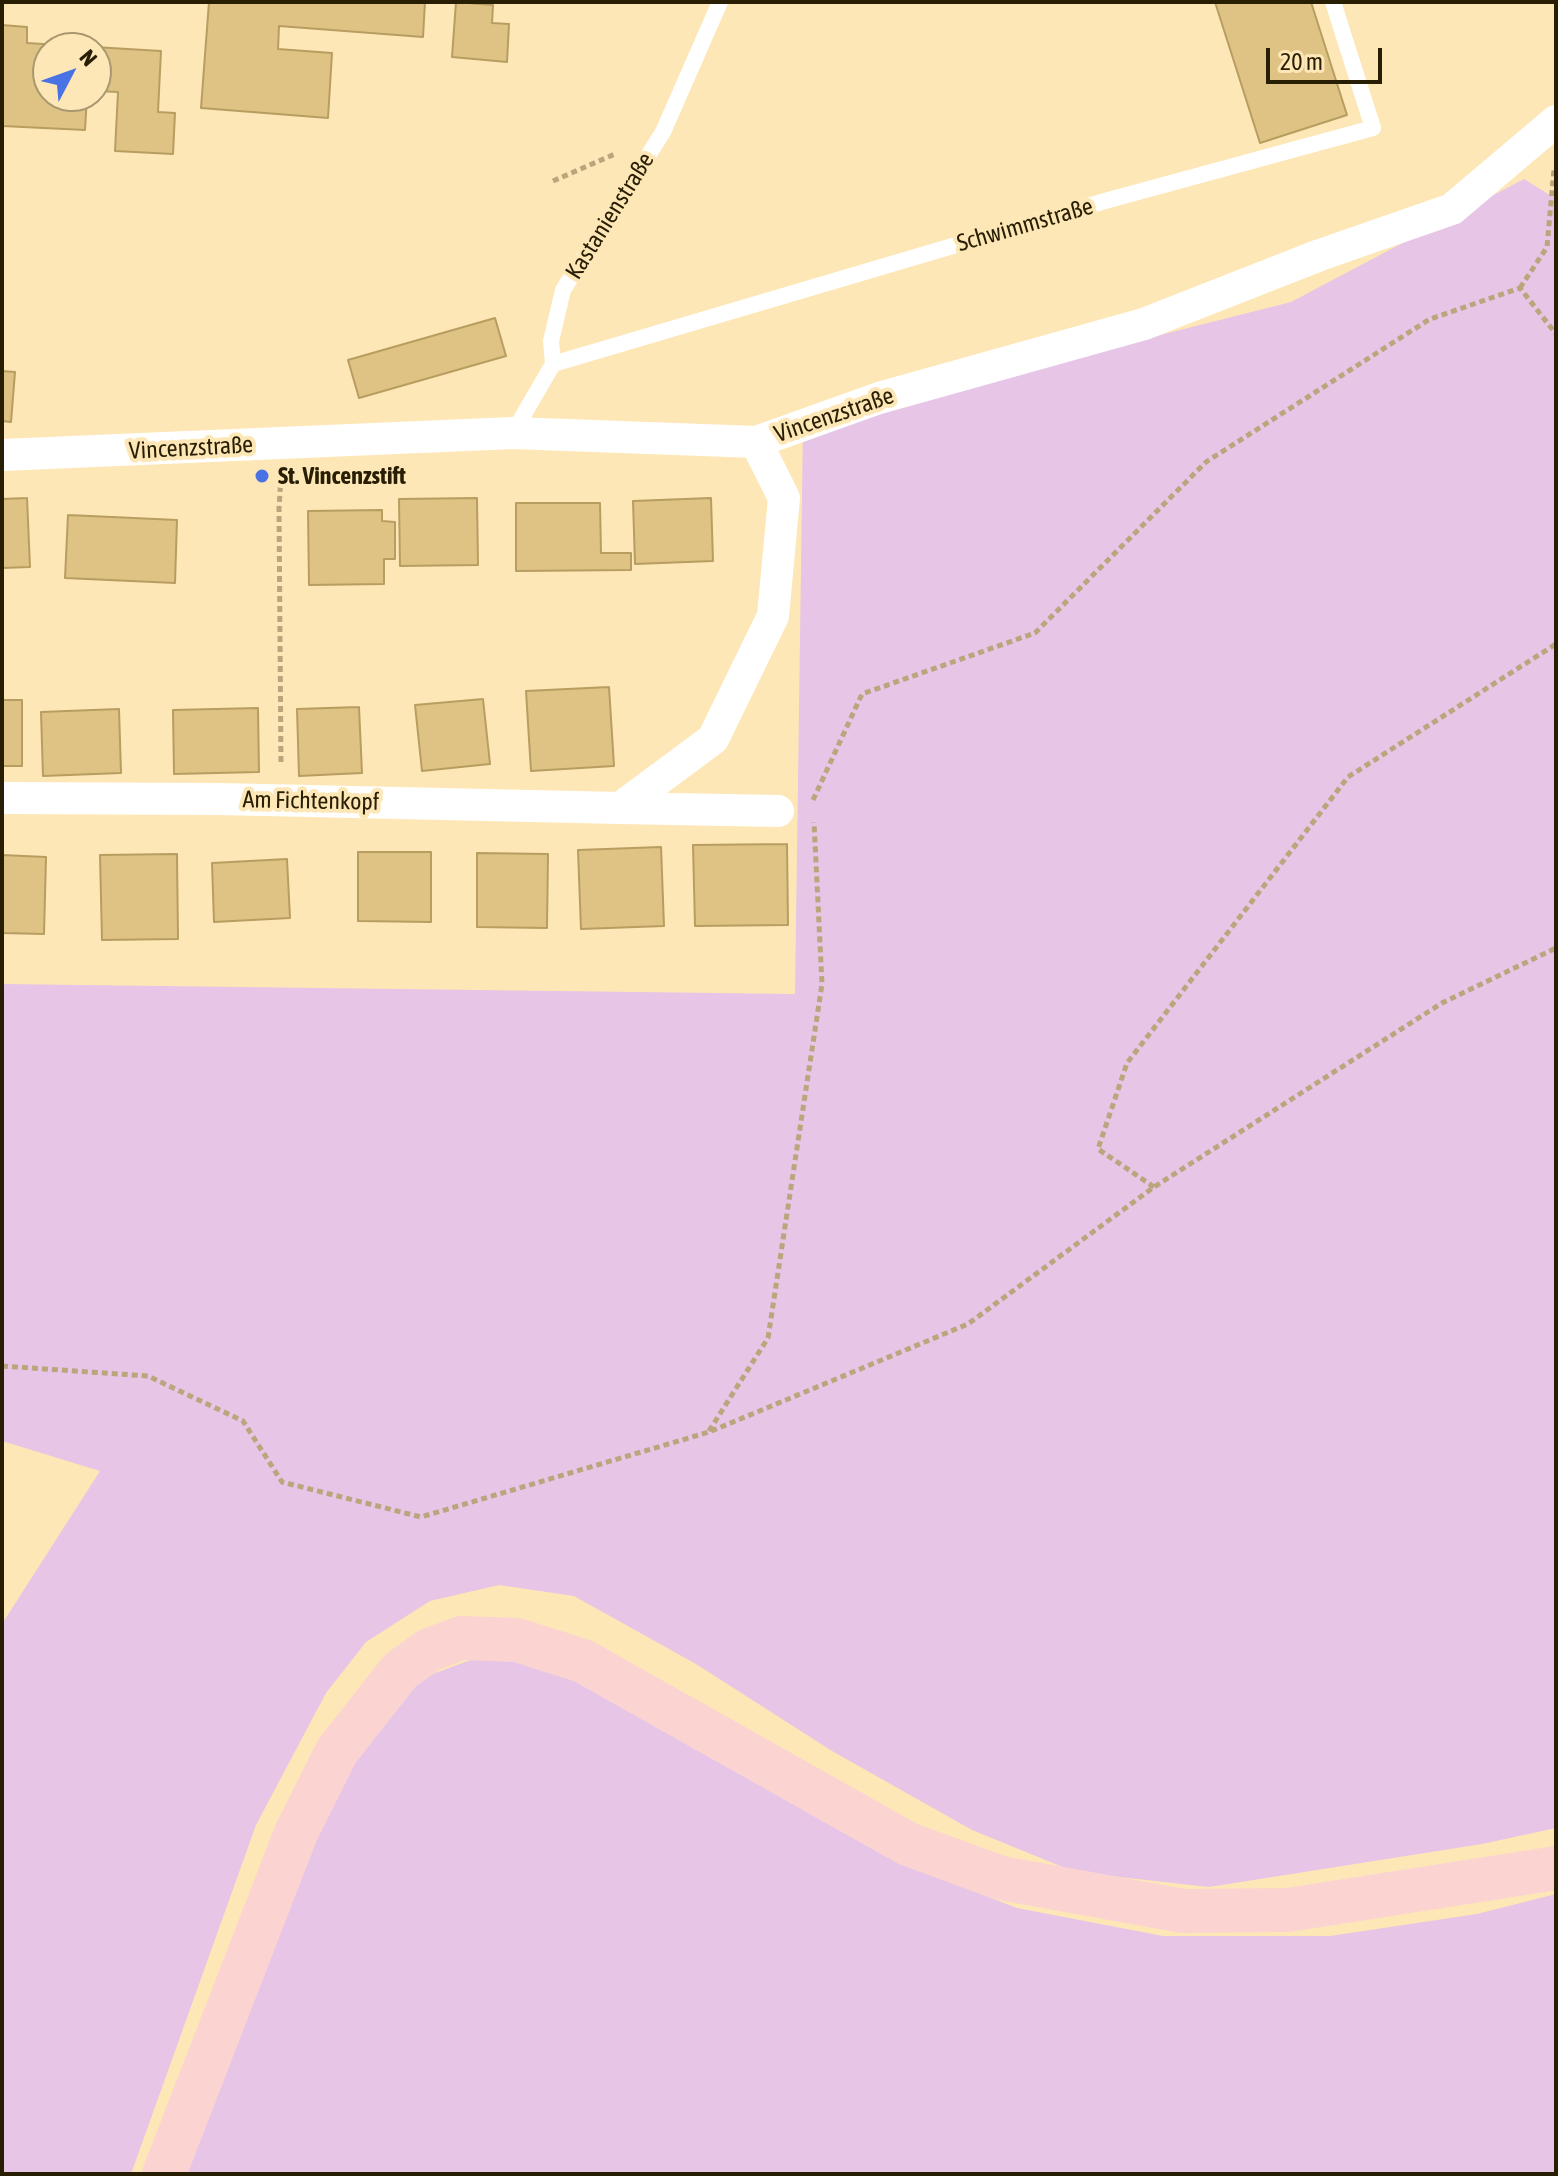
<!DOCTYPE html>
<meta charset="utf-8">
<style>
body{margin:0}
#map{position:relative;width:1558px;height:2176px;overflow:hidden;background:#fee7b6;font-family:"Asap Condensed",sans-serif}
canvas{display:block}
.frame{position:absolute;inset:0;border:4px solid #281e04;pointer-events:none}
.north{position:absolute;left:32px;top:32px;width:80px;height:80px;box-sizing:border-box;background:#fee7b6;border:2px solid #a8976f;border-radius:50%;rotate:49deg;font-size:22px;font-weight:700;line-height:32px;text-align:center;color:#281e04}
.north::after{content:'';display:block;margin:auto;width:28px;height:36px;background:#4972e5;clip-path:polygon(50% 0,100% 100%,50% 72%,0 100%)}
.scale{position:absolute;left:1266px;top:48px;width:116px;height:36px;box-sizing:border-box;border:4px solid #281e04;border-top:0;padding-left:10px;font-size:24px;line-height:28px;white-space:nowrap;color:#281e04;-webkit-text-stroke:6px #fee7b6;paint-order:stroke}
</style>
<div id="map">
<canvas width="1558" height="2176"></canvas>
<div class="frame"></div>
<div class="north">N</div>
<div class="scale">20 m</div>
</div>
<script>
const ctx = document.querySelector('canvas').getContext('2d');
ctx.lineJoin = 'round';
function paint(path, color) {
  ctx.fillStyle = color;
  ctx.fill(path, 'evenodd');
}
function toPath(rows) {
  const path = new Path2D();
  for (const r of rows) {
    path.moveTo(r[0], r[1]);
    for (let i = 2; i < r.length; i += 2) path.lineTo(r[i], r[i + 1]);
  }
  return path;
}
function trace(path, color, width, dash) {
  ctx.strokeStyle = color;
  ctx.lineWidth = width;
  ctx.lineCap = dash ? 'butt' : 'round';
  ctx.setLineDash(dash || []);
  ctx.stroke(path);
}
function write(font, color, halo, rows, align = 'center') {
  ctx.font = font + ' "Asap Condensed",sans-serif';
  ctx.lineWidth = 8;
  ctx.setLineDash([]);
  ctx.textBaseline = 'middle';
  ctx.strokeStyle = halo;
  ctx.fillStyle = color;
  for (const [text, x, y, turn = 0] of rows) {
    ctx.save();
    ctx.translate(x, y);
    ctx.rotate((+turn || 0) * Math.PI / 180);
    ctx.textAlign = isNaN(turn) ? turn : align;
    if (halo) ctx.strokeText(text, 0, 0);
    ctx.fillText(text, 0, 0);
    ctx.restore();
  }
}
paint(toPath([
 [1524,179,1556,199,1556,1828,1482,1844,1209,1887,1075,1872,972,1830,832,1751,696,1664,574,1596,499,1585,430,1601,366,1642,326,1693,256,1825,131,2174,2,2174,2,1624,100,1471,2,1441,2,984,795,994,803,425,1291,302],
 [476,1658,526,1658,582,1680,944,1880,1017,1908,1163,1936,1330,1936,1477,1914,1556,1894,1556,2174,179,2174,306,1847,352,1764,416,1680]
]), '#e6c5e6');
const building = toPath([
 [209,2,425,2,423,37,279,26,278,49,332,53,328,118,201,108,209,2],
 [456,2,493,5,492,23,509,24,507,62,452,57,456,2],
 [1215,2,1311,2,1347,115,1260,143,1215,2],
 [2,25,27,27,27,43,161,51,158,112,175,113,173,154,115,151,118,92,96,91,96,48,48,48,48,96,87,96,85,130,2,126,2,25],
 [495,318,506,356,359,398,348,360,495,318],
 [2,371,15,372,11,422,2,421,2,371],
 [27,498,30,567,2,568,2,499,27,498],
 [477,498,478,565,400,566,399,499,477,498],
 [711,498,713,561,635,564,633,501,711,498],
 [516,503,600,503,601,553,631,553,631,570,516,571,516,503],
 [382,510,382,521,395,522,395,559,384,559,384,584,309,585,308,511,382,510],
 [68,515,177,520,175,583,65,578,68,515],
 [609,687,614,766,531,771,526,691,609,687],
 [483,699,490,764,422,771,415,705,483,699],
 [2,700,22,700,22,766,2,766,2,700],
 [359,707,362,773,299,776,297,709,359,707],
 [258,708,259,772,174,774,173,710,258,708],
 [119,709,121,773,43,776,41,712,119,709],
 [787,844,788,925,695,926,693,845,787,844],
 [661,847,664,926,581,929,578,850,661,847],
 [358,852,431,852,431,922,358,921,358,852],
 [477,853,548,854,547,928,477,927,477,853],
 [177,854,178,939,102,940,100,855,177,854],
 [2,855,46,857,44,934,2,933,2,855],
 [287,859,290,918,214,922,212,863,287,859]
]);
paint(building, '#dfc385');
trace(building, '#b89d61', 2);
trace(toPath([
 [553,181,615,154],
 [1520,288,1547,247,1554,169],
 [281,476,279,509,281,766],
 [813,800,862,694,1035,633,1206,462,1430,319,1520,288,1556,334],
 [1154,1187,1098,1149,1127,1063,1348,777,1556,644],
 [2,1366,148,1376,243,1421,282,1482,421,1517,709,1432,968,1324,1154,1187,1442,1003,1556,948],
 [709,1431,768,1338,822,984,814,822]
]), '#b9a67d', 5, [6, 4]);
trace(toPath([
 [553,364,1105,201,1373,128,1333,2],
 [513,433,553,364,551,341,563,290,663,132,720,2]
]), '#fff', 16);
trace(toPath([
 [2,455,513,433,756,442,879,398,1144,324,1320,255,1452,209,1556,121],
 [2,798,220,799,620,808,713,739,773,616,784,498,756,442],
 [620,808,778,811]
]), '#fff', 32);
trace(toPath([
 [164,2174,296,1833,337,1751,400,1671,429,1650,461,1638,517,1640,583,1661,908,1844,1001,1878,1183,1911,1288,1910,1556,1868]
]), '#fbd4d1', 44);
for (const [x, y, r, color] of [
 [262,476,8,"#4972e5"]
]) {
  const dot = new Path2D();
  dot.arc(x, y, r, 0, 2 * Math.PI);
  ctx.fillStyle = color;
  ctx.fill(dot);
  trace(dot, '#fee7b6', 3);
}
write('24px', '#281e04', '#fee7b6', [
 ["Kastanienstraße",610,216,-58],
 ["Schwimmstraße",1025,225,-16],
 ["Vincenzstraße",834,415,-19],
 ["Vincenzstraße",191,448,-3],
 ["Am Fichtenkopf",311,801,1]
]);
write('bold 24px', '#281e04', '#fee7b6', [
 ["St. Vincenzstift",278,476]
], 'left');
</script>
